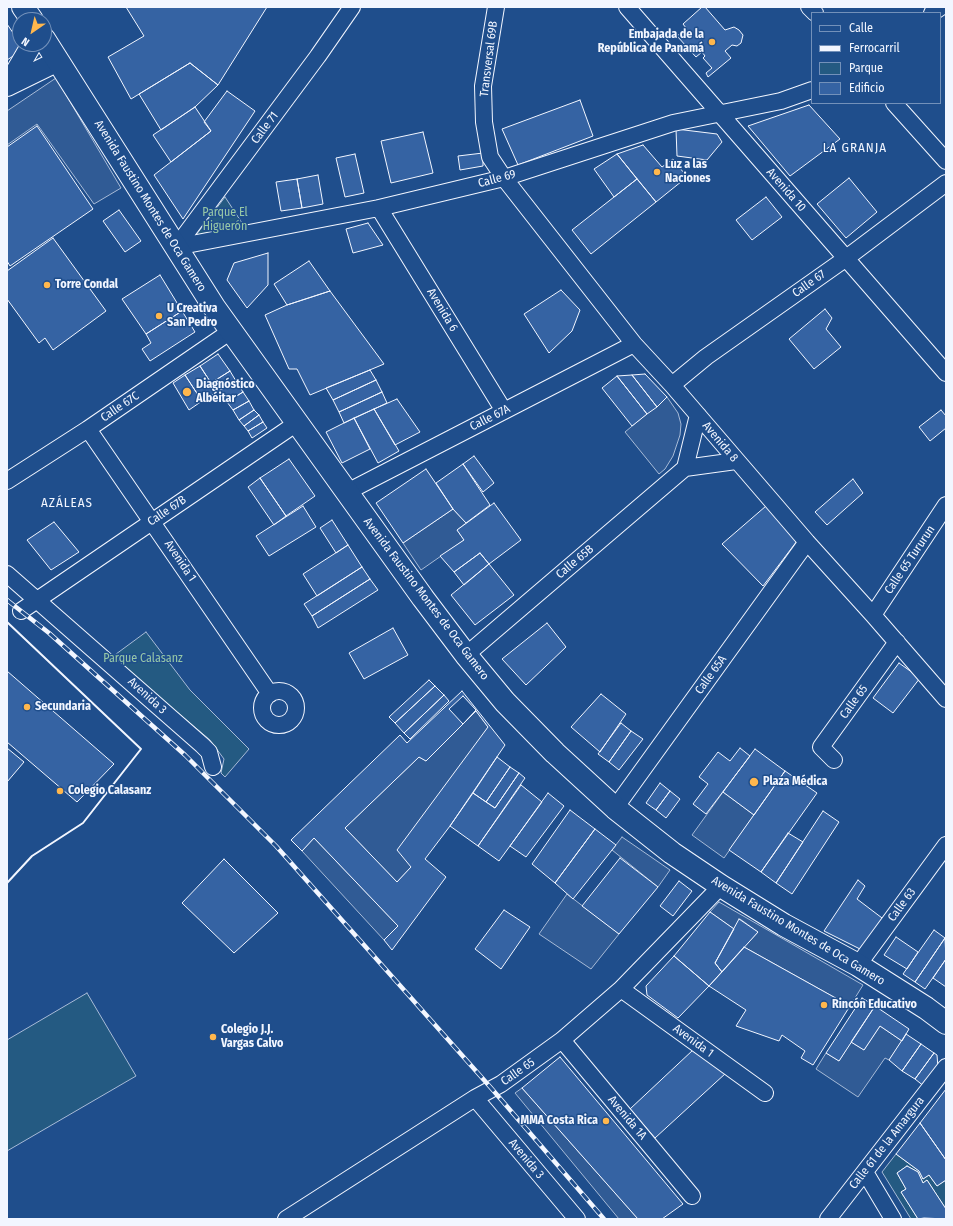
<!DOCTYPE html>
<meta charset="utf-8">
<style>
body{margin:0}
#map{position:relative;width:953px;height:1226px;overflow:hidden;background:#1f4e8c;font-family:"Fira Sans Condensed",sans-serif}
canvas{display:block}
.frame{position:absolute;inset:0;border:8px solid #f2f6ff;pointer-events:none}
.legend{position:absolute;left:811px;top:12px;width:130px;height:92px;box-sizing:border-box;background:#1f4e8c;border:1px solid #7391ba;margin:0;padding:5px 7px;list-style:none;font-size:12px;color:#f2f6ff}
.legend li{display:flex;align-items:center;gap:8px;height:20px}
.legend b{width:20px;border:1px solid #7391ba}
.north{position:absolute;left:12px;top:12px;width:40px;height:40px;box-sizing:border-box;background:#1f4e8c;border:1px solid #7391ba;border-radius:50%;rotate:214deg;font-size:11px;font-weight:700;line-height:16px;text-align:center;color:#f2f6ff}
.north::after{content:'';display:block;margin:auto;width:14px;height:18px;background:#ffb74d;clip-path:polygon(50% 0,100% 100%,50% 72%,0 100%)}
</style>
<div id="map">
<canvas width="953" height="1226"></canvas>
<div class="frame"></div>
<ul class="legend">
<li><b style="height:5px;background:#1f4e8c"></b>Calle</li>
<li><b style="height:5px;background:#f2f6ff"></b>Ferrocarril</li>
<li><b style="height:11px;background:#245a82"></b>Parque</li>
<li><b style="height:11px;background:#3563a3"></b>Edificio</li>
</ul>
<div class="north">N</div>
</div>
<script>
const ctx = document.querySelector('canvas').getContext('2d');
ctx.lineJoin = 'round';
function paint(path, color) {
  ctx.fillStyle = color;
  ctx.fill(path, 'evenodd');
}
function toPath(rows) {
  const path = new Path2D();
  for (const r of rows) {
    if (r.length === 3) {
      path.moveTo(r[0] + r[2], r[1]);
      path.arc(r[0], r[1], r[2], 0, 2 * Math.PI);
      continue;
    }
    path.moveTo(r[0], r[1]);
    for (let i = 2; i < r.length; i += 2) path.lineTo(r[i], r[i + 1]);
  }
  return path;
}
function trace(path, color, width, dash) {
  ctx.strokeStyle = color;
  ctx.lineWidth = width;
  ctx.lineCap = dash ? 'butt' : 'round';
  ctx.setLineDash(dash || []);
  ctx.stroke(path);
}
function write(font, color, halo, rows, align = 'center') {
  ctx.font = font + ' "Fira Sans Condensed",sans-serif';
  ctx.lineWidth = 3;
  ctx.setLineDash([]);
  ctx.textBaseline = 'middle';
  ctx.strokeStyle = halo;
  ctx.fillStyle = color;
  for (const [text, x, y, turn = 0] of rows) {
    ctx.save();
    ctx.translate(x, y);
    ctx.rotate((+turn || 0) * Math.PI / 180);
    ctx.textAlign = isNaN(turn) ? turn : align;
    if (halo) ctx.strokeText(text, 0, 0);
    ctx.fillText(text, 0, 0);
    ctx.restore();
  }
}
const green = toPath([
 [225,197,246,229,193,239,225,197],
 [146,632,190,690,249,749,225,777,221,773,224,759,210,740,112,657,146,632],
 [87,993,136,1076,7,1151,7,1040,87,993],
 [896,1154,919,1171,923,1179,929,1175,937,1186,946,1180,946,1209,927,1180,923,1183,918,1172,907,1166,897,1173,906,1189,901,1192,918,1219,911,1219,882,1172,896,1154]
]);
paint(green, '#245a82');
trace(green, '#a8bbd7', 1);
const parking = toPath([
 [56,78,121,188,94,204,37,124,7,145,7,111,56,78],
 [667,397,678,413,681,424,680,435,673,456,665,469,659,474,625,432,667,397],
 [453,509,466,523,457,530,464,540,421,570,403,543,453,509],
 [476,711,488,727,411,867,397,882,345,828,419,757,426,761,476,711],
 [723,792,754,815,724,858,692,835,723,792],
 [622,837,670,870,658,887,612,850,622,837],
 [314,838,398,926,384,940,302,851,314,838],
 [567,894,619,934,591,969,539,934,567,894],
 [719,902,863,985,850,1006,744,947,758,932,740,919,734,929,710,912,719,902],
 [880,1026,902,1041,889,1060,885,1058,858,1097,816,1069,826,1053,839,1061,851,1042,864,1050,880,1026],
 [522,1088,638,1219,619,1219,515,1093,522,1088]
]);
paint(parking, '#305b95');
trace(parking, '#a8bbd7', 1);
const building = toPath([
 [126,7,267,7,218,85,190,63,131,99,108,57,144,36,126,7],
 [702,7,705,7,725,30,734,27,739,30,743,35,741,43,737,46,732,45,725,51,731,58,708,77,706,73,712,68,703,58,705,56,702,52,696,57,677,36,686,28,683,24,702,7],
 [7,24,24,49,7,60,7,24],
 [190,63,218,85,195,107,161,130,139,94,190,63],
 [227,91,255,111,183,219,154,175,211,131,204,122,227,91],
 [580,100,593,136,518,165,502,129,580,100],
 [809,105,840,139,790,176,748,126,809,105],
 [195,107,211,131,171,162,153,135,195,107],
 [37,126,93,209,10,266,7,261,7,147,37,126],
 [676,129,717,134,722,142,707,160,677,156,676,129],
 [423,132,433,173,391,183,381,141,423,132],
 [643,145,662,167,673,159,687,177,656,202,617,154,643,145],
 [483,153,483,166,460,170,458,156,483,153],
 [355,154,364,193,345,197,336,158,355,154],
 [617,154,637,179,614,197,594,169,617,154],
 [318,175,323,204,302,208,297,179,318,175],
 [849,178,877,212,846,238,817,204,849,178],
 [297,179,302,208,281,211,276,182,297,179],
 [637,179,656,202,591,254,572,230,637,179],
 [766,197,782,217,752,240,736,220,766,197],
 [119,210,141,241,125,252,103,221,119,210],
 [368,223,383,245,353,253,346,229,368,223],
 [53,238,106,311,53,350,45,338,39,343,7,299,7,271,53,238],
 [268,253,268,285,247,308,227,280,234,263,268,253],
 [309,261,330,291,287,305,274,284,309,261],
 [160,275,182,311,146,334,122,299,160,275],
 [561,290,580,310,572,331,549,353,524,314,561,290],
 [330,291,384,364,310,395,297,369,289,369,265,315,287,305,330,291],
 [825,309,832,318,826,329,841,347,814,369,789,339,825,309],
 [182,311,195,332,150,361,142,349,151,343,146,334,182,311],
 [218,354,230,371,211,383,200,366,218,354],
 [200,366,217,392,202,401,185,375,200,366],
 [370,370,376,380,333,400,326,388,370,370],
 [230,371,236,381,217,392,211,383,230,371],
 [645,374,667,397,657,407,632,375,645,374],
 [185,375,202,401,189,410,173,383,185,375],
 [632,375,657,407,647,414,617,376,632,375],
 [617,376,647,414,632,426,602,388,617,376],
 [376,380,382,392,339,412,333,400,376,380],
 [236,381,243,392,227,402,220,390,236,381],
 [243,392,249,401,233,410,227,402,243,392],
 [382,392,387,403,344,423,339,412,382,392],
 [397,399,420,432,395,445,374,409,397,399],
 [249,401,254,410,239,420,233,410,249,401],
 [374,409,399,451,378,463,354,418,374,409],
 [254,410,259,415,244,426,239,420,254,410],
 [941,410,946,416,946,428,930,441,919,427,941,410],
 [259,415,263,422,248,431,244,426,259,415],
 [354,418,370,449,342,463,326,432,354,418],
 [263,422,267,428,252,438,248,431,263,422],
 [474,456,494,483,483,492,463,464,474,456],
 [289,459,315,496,286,516,260,478,289,459],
 [463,464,490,505,466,523,453,509,436,483,463,464],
 [426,469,453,509,403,543,376,503,426,469],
 [260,478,286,516,274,525,248,487,260,478],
 [853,479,863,493,827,525,815,512,853,479],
 [494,503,521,540,489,564,480,553,454,572,440,556,464,540,457,530,494,503],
 [303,506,316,527,269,556,256,536,303,506],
 [766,506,797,541,763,586,722,544,766,506],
 [332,520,348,545,336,553,320,528,332,520],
 [54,522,79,552,51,570,27,540,54,522],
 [348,545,362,567,317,596,303,574,348,545],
 [480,553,489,564,464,585,454,572,480,553],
 [489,564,514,595,475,625,451,595,489,564],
 [362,567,370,579,312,616,304,604,362,567],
 [370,579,378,590,318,628,312,616,370,579],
 [547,623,566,647,526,685,502,659,547,623],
 [393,628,408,655,364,679,349,653,393,628],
 [899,663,920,678,893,713,873,698,899,663],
 [7,671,114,764,77,802,7,742,7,671],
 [429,680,435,686,395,723,389,717,429,680],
 [435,686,444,695,404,733,395,723,435,686],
 [462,691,505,745,450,826,425,859,446,877,392,950,384,940,398,926,314,838,302,851,291,840,400,735,407,743,462,691],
 [476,711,488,727,397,850,411,867,397,882,345,828,419,757,426,761,476,711],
 [601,694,626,714,600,752,571,727,601,694],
 [444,695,449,701,410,739,404,733,444,695],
 [463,696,476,710,463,724,449,709,463,696],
 [621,723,631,731,609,762,598,754,621,723],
 [631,731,643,739,619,770,609,762,631,731],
 [7,748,24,762,7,782,7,748],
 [740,748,750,756,706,814,693,804,708,784,699,777,718,752,730,761,740,748],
 [755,749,785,771,754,815,723,792,755,749],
 [497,757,510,767,486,802,473,793,497,757],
 [510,767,519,773,495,808,486,802,510,767],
 [785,771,817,793,761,872,729,850,785,771],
 [519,773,525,778,478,846,450,826,473,793,495,808,519,773],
 [660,783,670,791,656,810,646,803,660,783],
 [521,785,542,802,499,861,478,846,521,785],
 [670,791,680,799,666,818,656,810,670,791],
 [548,793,564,806,526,857,510,846,548,793],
 [570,810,595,829,555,883,532,864,570,810],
 [823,811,839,822,792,894,776,883,823,811],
 [595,829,616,845,573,899,555,883,595,829],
 [788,833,803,842,776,883,761,872,788,833],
 [620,858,658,887,619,934,582,906,620,858],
 [224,859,278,913,234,953,182,903,224,859],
 [858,880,865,886,857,899,886,921,864,951,824,931,858,880],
 [679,881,692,891,673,916,660,906,679,881],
 [504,910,530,927,501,969,475,949,504,910],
 [710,912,734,929,715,963,722,972,709,986,674,956,710,912],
 [739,919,758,932,722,972,715,963,739,919],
 [934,930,945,938,915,982,903,974,934,930],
 [896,937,918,952,907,969,884,955,896,937],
 [945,938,946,959,925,989,915,982,945,938],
 [744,947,850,1006,813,1065,801,1058,805,1051,782,1035,779,1041,736,1026,746,1010,709,986,744,947],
 [674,956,709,986,678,1018,647,995,646,986,674,956],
 [946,959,946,987,933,978,946,959],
 [862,998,875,1006,839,1061,826,1053,862,998],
 [875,1006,909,1029,902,1041,880,1026,864,1050,851,1042,875,1006],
 [906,1034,921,1044,902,1071,889,1060,906,1034],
 [921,1044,934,1053,915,1079,902,1071,921,1044],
 [693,1050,726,1073,655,1138,630,1109,693,1050],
 [934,1053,937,1055,938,1068,925,1087,915,1079,934,1053],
 [560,1057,683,1204,662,1219,638,1219,522,1088,560,1057],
 [946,1089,946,1160,920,1123,946,1089],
 [920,1123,946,1160,946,1180,937,1186,929,1175,923,1179,919,1171,896,1154,920,1123],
 [907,1166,918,1172,923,1183,927,1180,946,1209,946,1219,924,1218,918,1219,901,1192,906,1189,897,1173,907,1166]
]);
paint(building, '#3563a3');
trace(building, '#f2f6ff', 1);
const minor = toPath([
 [496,7,483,86,484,122,490,157,504,178,634,344,672,385,807,542,873,615,946,699],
 [627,7,946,373],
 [809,7,815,13],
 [932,13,941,7],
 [894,103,946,161],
 [379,208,504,411],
 [176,247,379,208,504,178,673,123,781,101,812,90],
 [176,247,318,56,352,7],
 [672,385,706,357,845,259,946,183],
 [88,429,270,694],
 [685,468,698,415],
 [685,468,736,461],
 [7,481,88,429,231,331],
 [347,492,634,344],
 [7,574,202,745,209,752,213,767],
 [21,611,297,423],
 [873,615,946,505],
 [466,655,685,468],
 [279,708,17],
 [834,760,821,747,897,642],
 [615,808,807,542],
 [858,965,946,845],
 [621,989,765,1093],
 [562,1040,692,1196],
 [475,1098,577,1219],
 [865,1172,893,1219],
 [286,1219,475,1098,501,1084,562,1040,621,989,721,886],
 [828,1219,946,1067]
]);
const major = toPath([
 [8,85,32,44],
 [7,86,58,61]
]);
const highway = toPath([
 [23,7,32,20],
 [44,39,214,307,423,598,466,655,505,702,555,753,615,808,672,853,721,886,784,925,858,965,926,1008,946,1023]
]);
trace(minor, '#f2f6ff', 18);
trace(major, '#f2f6ff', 22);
trace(highway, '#f2f6ff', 24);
trace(minor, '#1f4e8c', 16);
trace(major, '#1f4e8c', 20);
trace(highway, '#1f4e8c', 22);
const rail = toPath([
 [7,600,49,633,185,755,276,846,492,1089,604,1219]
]);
trace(rail, '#f2f6ff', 4.5);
trace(rail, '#1f4e8c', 3, [9]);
trace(toPath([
 [7,622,141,749,83,823,32,856,7,883]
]), '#f2f6ff', 2);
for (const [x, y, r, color] of [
 [712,42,4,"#ffb74d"],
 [657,172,4,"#ffb74d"],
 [47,285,4,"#ffb74d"],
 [159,316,4,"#ffb74d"],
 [187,392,5,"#ffb74d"],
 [27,707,4,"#ffb74d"],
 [754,782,5,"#ffb74d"],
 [60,791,4,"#ffb74d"],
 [824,1005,4,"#ffb74d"],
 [213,1037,4,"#ffb74d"],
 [606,1121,4,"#ffb74d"]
]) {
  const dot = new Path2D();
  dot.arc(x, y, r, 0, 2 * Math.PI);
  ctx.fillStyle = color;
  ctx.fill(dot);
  trace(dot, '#1f4e8c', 1.5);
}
write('bold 12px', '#f2f6ff', '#1f4e8c', [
 ["Embajada de la",704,35,"right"],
 ["República de Panamá",704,49,"right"],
 ["Luz a las",665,165],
 ["Naciones",665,179],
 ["Torre Condal",55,285],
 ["U Creativa",167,309],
 ["San Pedro",167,323],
 ["Diagnóstico",196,385],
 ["Albéitar",196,399],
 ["Secundaria",35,707],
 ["Plaza Médica",763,782],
 ["Colegio Calasanz",68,791],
 ["Rincón Educativo",832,1005],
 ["Colegio J.J.",221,1030],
 ["Vargas Calvo",221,1044],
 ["MMA Costa Rica",598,1121,"right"]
], 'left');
write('12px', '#f2f6ff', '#1f4e8c', [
 ["Transversal 69B",489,59,-83],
 ["Calle 71",265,128,-53],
 ["Calle 69",497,179,-15],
 ["Avenida 10",786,190,49],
 ["Avenida Faustino Montes de Oca Gamero",150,206,58],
 ["Calle 67",809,284,-35],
 ["Avenida 6",442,310,59],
 ["Calle 67C",120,407,-34],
 ["Calle 67A",490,418,-27],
 ["Avenida 8",720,442,50],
 ["Calle 67B",167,511,-34],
 ["Calle 65 Tururun",910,560,-56],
 ["Avenida 1",180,561,56],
 ["Calle 65B",575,562,-40],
 ["Avenida Faustino Montes de Oca Gamero",426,599,53],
 ["Calle 65A",711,675,-54],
 ["Avenida 3",147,696,42],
 ["Calle 65",854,702,-54],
 ["Calle 63",902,905,-54],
 ["Avenida Faustino Montes de Oca Gamero",798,931,31],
 ["Avenida 1",693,1041,36],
 ["Calle 65",518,1072,-35],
 ["Avenida 1A",627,1118,50],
 ["Calle 61 de la Amargura",887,1143,-52],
 ["Avenida 3",526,1159,50]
]);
write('12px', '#97c8a6', '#1f4e8c', [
 ["Parque El",225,213],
 ["Higuerón",225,227],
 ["Parque Calasanz",143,659]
]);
ctx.letterSpacing = '1px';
write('13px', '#f2f6ff', '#1f4e8c', [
 ["LA GRANJA",855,148],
 ["AZÁLEAS",67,503]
]);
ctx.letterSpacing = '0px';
</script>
